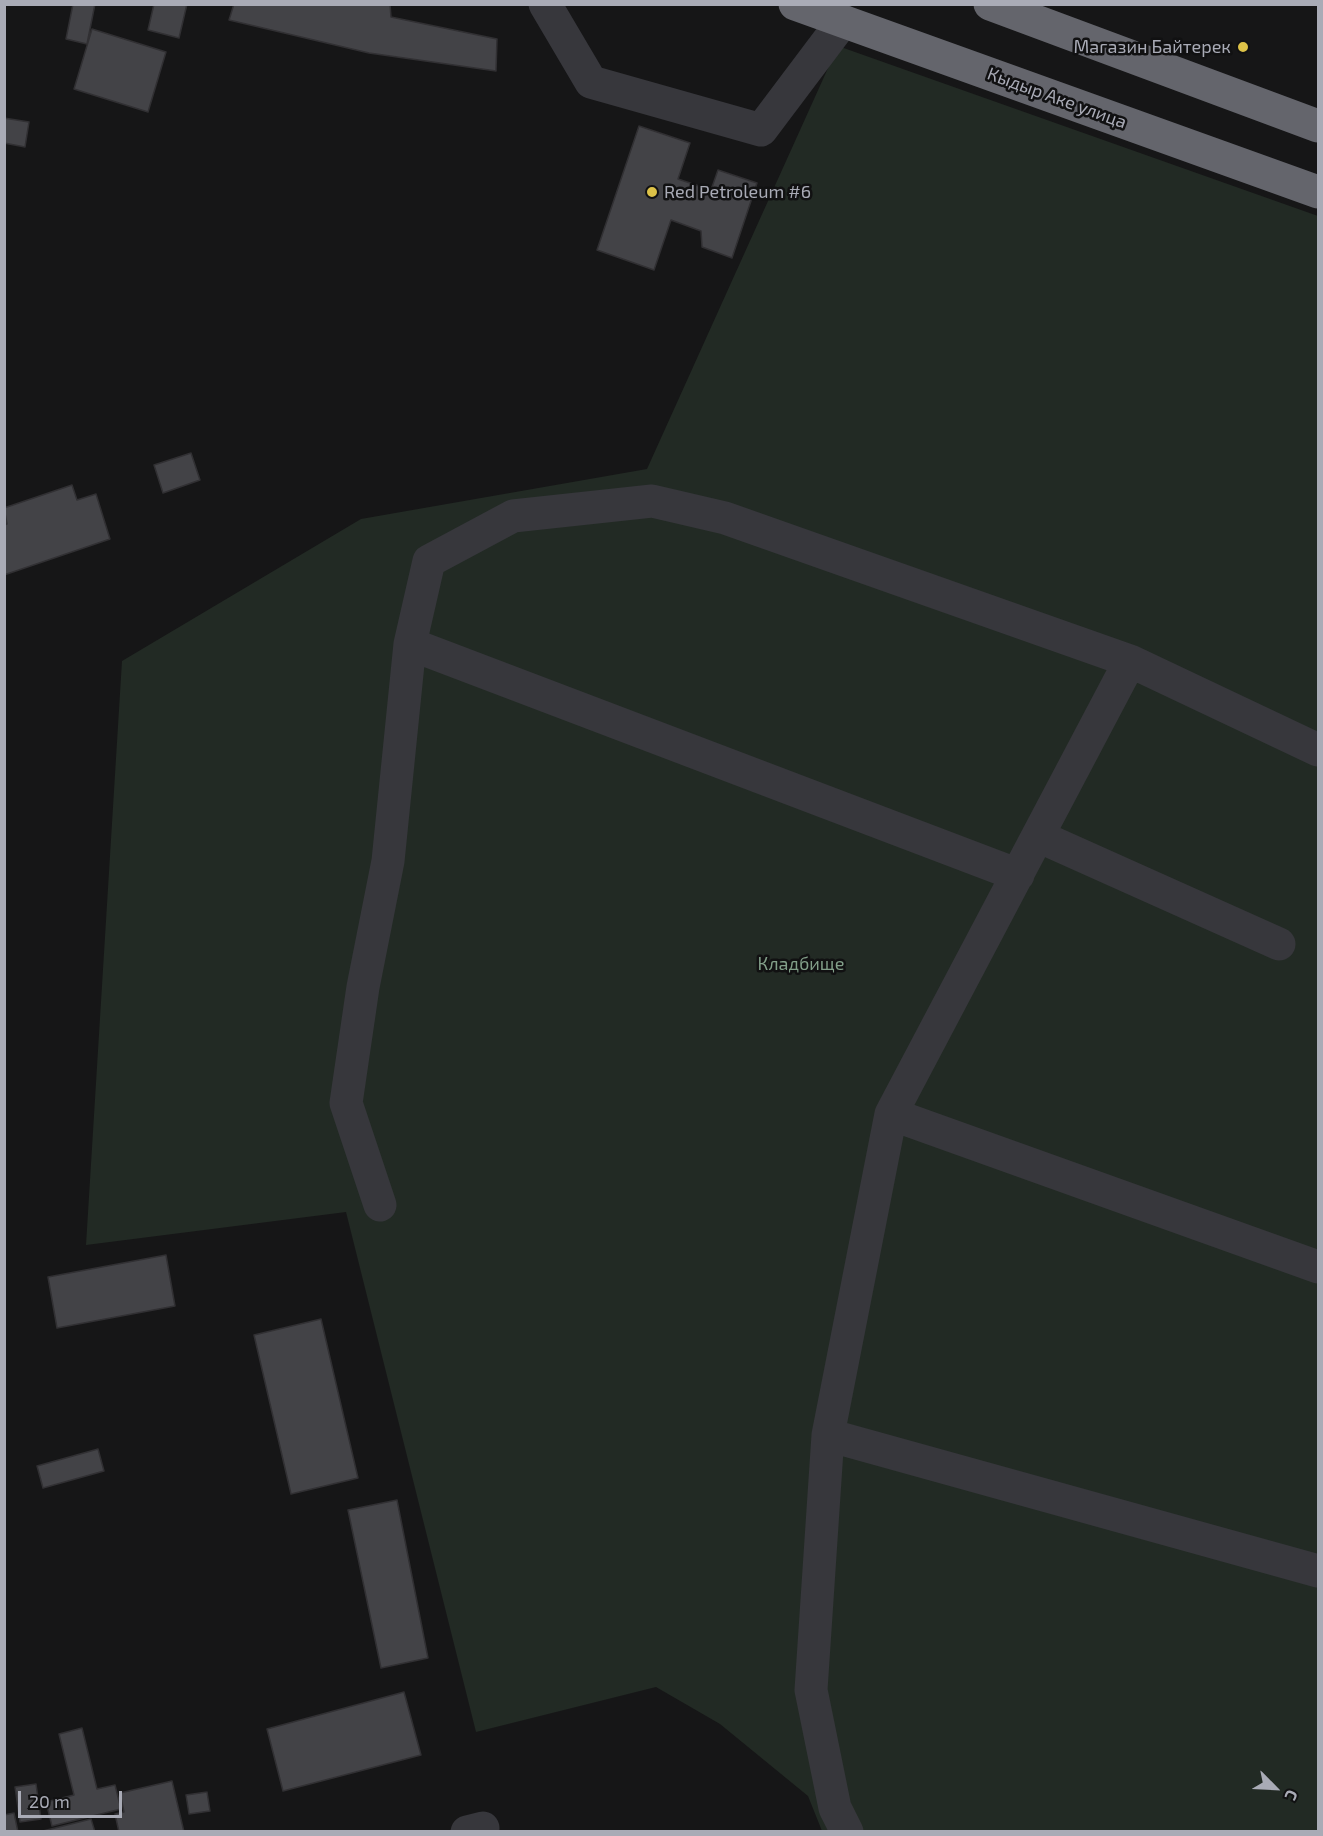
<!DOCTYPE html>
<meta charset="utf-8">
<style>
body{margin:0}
#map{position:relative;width:1323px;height:1836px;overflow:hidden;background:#161617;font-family:"Exo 2",sans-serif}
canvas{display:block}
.frame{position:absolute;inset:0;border:6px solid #a9abb6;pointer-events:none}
.north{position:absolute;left:1245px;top:1758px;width:60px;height:60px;-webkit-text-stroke:4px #111112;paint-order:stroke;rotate:114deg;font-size:16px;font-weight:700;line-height:24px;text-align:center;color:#a9abb6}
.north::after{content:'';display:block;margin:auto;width:21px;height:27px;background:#a9abb6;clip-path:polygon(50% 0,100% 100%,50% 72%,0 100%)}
.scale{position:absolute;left:18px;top:1791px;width:104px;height:27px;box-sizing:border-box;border:3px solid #a9abb6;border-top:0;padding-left:8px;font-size:18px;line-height:21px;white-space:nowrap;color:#a9abb6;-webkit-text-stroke:4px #111112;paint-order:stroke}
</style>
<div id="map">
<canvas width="1323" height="1836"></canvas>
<div class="frame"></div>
<div class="north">С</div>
<div class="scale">20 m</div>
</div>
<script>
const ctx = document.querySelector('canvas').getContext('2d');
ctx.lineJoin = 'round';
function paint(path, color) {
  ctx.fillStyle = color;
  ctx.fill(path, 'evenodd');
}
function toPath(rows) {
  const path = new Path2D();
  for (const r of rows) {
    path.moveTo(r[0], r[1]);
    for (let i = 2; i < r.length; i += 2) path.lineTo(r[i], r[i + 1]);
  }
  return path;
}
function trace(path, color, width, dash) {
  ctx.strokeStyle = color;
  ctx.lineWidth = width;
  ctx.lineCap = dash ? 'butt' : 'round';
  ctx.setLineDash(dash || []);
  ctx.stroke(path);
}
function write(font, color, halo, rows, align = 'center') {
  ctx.font = font + ' "Exo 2",sans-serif';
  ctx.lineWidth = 5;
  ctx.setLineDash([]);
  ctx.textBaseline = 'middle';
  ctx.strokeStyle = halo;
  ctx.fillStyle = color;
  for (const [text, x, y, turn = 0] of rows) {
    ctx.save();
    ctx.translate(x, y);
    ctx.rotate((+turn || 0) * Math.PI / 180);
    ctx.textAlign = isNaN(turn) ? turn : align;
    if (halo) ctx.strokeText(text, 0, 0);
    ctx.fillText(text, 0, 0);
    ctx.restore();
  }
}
paint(toPath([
 [838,46,1318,216,1318,1831,822,1831,808,1796,720,1724,656,1687,476,1732,346,1212,86,1245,122,661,361,519,647,469]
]), '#222a24');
const building = toPath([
 [73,4,95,4,87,44,66,39,73,4],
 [154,4,187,4,179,38,148,30,154,4],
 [234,4,390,4,391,17,497,39,496,71,369,53,229,20,234,4],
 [92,29,166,52,148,112,74,89,92,29],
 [4,118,29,122,25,147,4,143,4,118],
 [639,126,690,143,678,179,711,190,718,170,757,183,732,258,702,247,701,231,671,220,654,270,597,250,639,126],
 [191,453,200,480,163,493,154,465,191,453],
 [72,485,77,500,96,494,110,539,4,575,4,525,7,524,4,508,72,485],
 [166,1255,175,1306,57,1328,48,1277,166,1255],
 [321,1319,358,1478,291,1494,254,1335,321,1319],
 [98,1449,104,1471,43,1488,37,1466,98,1449],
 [397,1500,428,1658,381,1668,348,1510,397,1500],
 [404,1692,421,1755,283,1791,267,1729,404,1692],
 [82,1728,97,1789,115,1785,121,1809,52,1826,46,1802,74,1795,59,1734,82,1728],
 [172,1781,184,1832,119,1832,115,1814,124,1812,120,1793,172,1781],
 [36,1784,41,1819,20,1822,15,1787,36,1784],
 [207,1792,210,1811,189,1814,186,1795,207,1792],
 [14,1813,18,1832,4,1832,4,1815,14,1813],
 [91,1819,95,1832,39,1832,91,1819]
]);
paint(building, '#434347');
trace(building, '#313033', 1.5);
trace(toPath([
 [545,4,591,82,761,130,843,21],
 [410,644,1018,875],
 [1038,836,1279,944],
 [891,1114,1318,1267],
 [380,1205,346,1103,363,987,388,861,410,644,429,561,513,516,652,501,725,518,1130,661],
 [828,1435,1318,1571],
 [467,1832,483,1828],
 [847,1832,835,1808,811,1690,828,1435,891,1114,1130,661,1318,750]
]), '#37373c', 33);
trace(toPath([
 [795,4,1318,192],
 [990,4,1318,126]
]), '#64656c', 33);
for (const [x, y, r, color] of [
 [1243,47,6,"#ddc248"],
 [652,192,6,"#ddc248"]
]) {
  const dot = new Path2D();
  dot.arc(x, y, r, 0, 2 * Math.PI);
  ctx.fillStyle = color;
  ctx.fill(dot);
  trace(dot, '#111112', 2);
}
write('18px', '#a9abb6', '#111112', [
 ["Магазин Байтерек",1231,47],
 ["Red Petroleum #6",664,192,"left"]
], 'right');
write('18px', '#a9abb6', '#111112', [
 ["Кыдыр Аке улица",1057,98,20]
]);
write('18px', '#829f89', '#111112', [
 ["Кладбище",801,964]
]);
</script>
